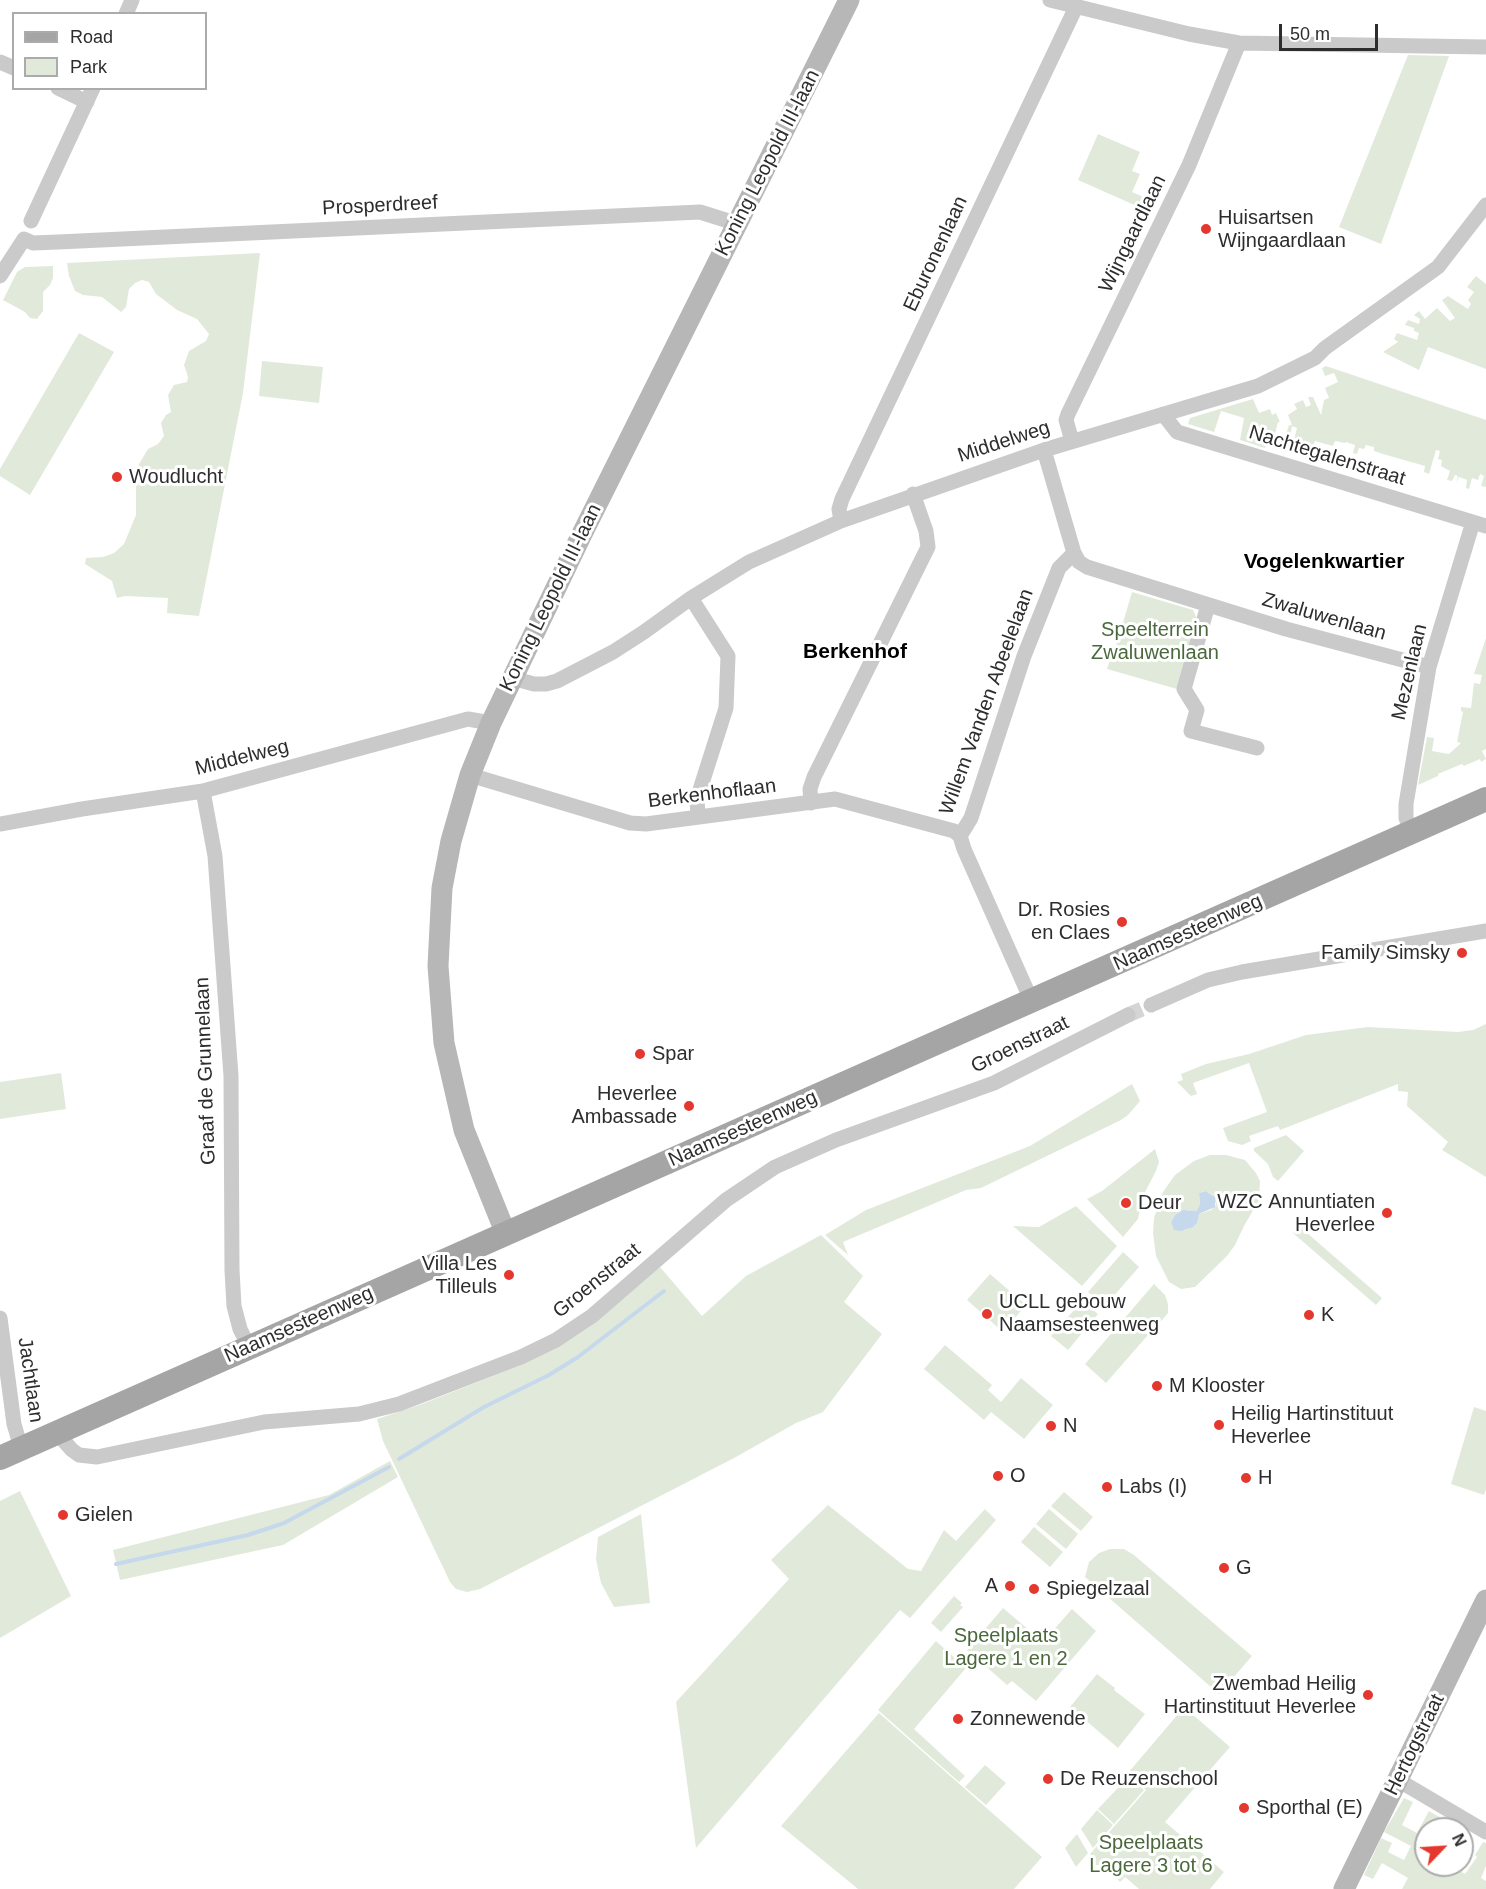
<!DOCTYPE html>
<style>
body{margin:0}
#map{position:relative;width:1486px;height:1889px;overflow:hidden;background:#fff;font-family:Arial,sans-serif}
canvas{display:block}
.legend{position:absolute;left:12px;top:12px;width:195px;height:78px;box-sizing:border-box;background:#fff;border:2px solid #ababab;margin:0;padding:8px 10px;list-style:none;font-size:18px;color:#2d2d2d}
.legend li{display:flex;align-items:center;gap:12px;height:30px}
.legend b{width:30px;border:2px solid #ababab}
.north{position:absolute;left:1414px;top:1817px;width:60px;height:60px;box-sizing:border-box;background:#fff;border:2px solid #ababab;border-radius:50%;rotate:65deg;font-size:16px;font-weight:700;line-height:24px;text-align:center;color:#2d2d2d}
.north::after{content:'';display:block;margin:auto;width:21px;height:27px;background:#e4372e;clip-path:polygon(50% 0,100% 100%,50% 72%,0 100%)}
.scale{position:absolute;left:1279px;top:24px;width:99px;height:27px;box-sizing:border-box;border:3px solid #2d2d2d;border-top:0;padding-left:8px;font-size:18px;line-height:21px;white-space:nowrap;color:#2d2d2d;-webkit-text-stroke:4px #fff;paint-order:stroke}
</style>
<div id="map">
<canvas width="1486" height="1889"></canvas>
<ul class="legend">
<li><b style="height:8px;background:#a5a5a5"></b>Road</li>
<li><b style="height:16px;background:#e1eada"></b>Park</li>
</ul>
<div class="north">N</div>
<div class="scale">50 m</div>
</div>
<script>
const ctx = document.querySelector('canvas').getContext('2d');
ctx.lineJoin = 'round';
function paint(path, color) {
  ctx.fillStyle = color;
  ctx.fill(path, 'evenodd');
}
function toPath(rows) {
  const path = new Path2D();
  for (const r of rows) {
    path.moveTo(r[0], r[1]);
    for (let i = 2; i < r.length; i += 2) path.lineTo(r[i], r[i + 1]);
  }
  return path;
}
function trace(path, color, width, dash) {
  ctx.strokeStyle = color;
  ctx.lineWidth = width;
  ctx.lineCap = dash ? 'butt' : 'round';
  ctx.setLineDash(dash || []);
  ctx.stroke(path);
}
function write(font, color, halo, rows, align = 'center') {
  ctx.font = font + ' Arial,sans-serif';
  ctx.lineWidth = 6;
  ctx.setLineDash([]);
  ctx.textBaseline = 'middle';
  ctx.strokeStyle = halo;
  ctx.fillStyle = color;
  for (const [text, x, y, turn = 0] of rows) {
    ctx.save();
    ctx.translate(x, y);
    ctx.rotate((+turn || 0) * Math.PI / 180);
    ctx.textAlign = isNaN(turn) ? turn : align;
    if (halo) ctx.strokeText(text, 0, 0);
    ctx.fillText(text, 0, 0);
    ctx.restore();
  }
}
paint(toPath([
 [1408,55,1449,56,1381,244,1339,227],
 [1098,134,1140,152,1132,171,1140,174,1132,192,1152,201,1148,211,1078,180],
 [260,253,243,393,199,616,167,613,168,598,125,596,117,598,112,581,85,564,86,558,103,557,114,553,124,544,136,515,136,485,139,464,148,449,158,444,164,436,161,423,166,415,171,412,168,395,174,385,187,382,188,377,184,365,189,351,206,341,209,334,197,319,177,310,156,294,149,282,142,280,135,283,129,289,126,307,121,312,102,297,83,295,75,291,69,276,67,263],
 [53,266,53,278,50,285,43,292,43,311,37,319,30,318,25,312,3,300,17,272,25,267],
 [1476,276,1486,284,1486,369,1428,347,1419,370,1383,352,1398,342,1394,339,1397,333,1417,340,1419,333,1414,331,1414,328,1405,325,1408,320,1419,324,1420,319,1414,315,1419,311,1425,319,1437,308,1450,321,1455,318,1442,300,1448,296,1468,309,1471,304,1468,300,1474,292,1467,287],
 [79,333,114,352,30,495,0,476,0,469],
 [262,361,323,367,319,403,259,396],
 [1326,366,1486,420,1486,487,1481,486,1484,476,1480,474,1478,480,1472,478,1469,489,1466,488,1467,480,1459,477,1456,482,1458,476,1455,475,1452,481,1447,480,1450,471,1441,466,1442,460,1438,459,1440,451,1436,450,1429,474,1424,472,1425,466,1383,454,1374,451,1374,447,1366,445,1364,449,1359,448,1357,454,1353,453,1355,445,1346,442,1345,443,1335,441,1333,446,1315,441,1313,446,1294,440,1297,428,1292,426,1290,438,1285,437,1289,425,1292,425,1288,415,1297,409,1294,404,1303,400,1306,407,1311,405,1308,397,1313,397,1321,415,1324,400,1329,398,1325,388,1338,382,1334,373,1325,376,1322,368],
 [1253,399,1259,413,1270,409,1272,415,1276,413,1280,422,1278,422,1273,441,1267,440,1265,448,1240,440,1244,418,1221,411,1214,432,1188,424,1190,418],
 [1132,592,1193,610,1198,621,1177,689,1107,669,1110,660,1112,660],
 [1486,638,1486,749,1482,751,1486,759,1481,762,1480,759,1464,766,1462,764,1438,774,1438,776,1418,785,1427,737,1434,738,1432,751,1449,754,1461,743,1457,742,1463,712,1461,711,1461,707,1471,708,1474,683,1480,684,1482,675,1474,674],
 [1486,1024,1486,1177,1442,1150,1448,1142,1407,1106,1408,1092,1398,1091,1398,1084,1280,1130,1278,1126,1249,1136,1251,1141,1242,1145,1228,1141,1223,1128,1267,1112,1249,1063,1193,1083,1197,1094,1191,1096,1177,1082,1183,1080,1181,1074,1206,1064,1249,1054,1306,1035,1368,1027,1458,1032,1473,1030],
 [61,1073,66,1109,0,1119,0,1082],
 [1132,1084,1140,1101,1128,1115,1121,1120,981,1188,966,1190,843,1242,848,1255,825,1235,866,1210,1030,1146],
 [1286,1135,1304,1151,1278,1181,1273,1177,1268,1164,1254,1151,1254,1148],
 [1155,1149,1159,1162,1156,1171,1143,1196,1138,1219,1123,1237,1087,1199,1102,1191],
 [1210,1155,1226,1155,1245,1160,1256,1173,1260,1181,1259,1200,1244,1226,1235,1245,1227,1256,1195,1287,1181,1289,1169,1282,1156,1256,1153,1233,1154,1218,1163,1192,1175,1175,1194,1161],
 [1206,1191,1213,1195,1216,1205,1211,1210,1199,1214,1195,1225,1185,1230,1171,1222,1175,1215,1187,1210,1197,1212,1200,1204,1199,1193],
 [1076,1206,1117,1246,1082,1286,1013,1226,1039,1227],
 [1299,1226,1382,1298,1376,1305,1293,1233],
 [821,1235,863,1276,844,1302,882,1334,823,1412,796,1423,736,1457,480,1589,467,1592,456,1589,450,1582,383,1441,377,1419,422,1404,518,1366,566,1342,589,1327,660,1267,702,1316,746,1276],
 [1123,1252,1139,1267,1105,1306,1088,1292],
 [990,1274,1026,1305,1003,1332,967,1300],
 [1154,1284,1165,1295,1168,1304,1168,1313,1151,1333,1147,1330,1146,1332,1148,1335,1106,1383,1085,1364],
 [1082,1301,1098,1314,1068,1350,1051,1336],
 [945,1345,992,1385,988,1390,1001,1402,1021,1378,1053,1405,1024,1439,991,1412,984,1420,924,1369],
 [1474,1407,1486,1411,1486,1489,1484,1495,1451,1484],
 [390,1461,398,1477,283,1545,120,1580,113,1550,329,1495],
 [20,1491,71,1596,0,1638,0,1501],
 [1064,1492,1093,1517,1081,1531,1051,1506],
 [828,1505,908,1569,921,1571,944,1530,956,1541,985,1509,996,1520,910,1618,900,1610,696,1848,676,1702,789,1579,771,1560],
 [1049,1509,1078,1534,1066,1549,1036,1524],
 [641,1514,650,1603,614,1607,601,1583,596,1559,598,1537],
 [1034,1527,1063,1552,1050,1567,1021,1542],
 [1110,1549,1124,1549,1134,1555,1252,1656,1219,1694,1085,1577,1089,1562,1099,1553],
 [954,1596,962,1603,960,1605,963,1607,941,1632,931,1623],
 [1003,1608,1043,1642,1072,1609,1096,1631,1036,1701,1012,1681,1007,1685,967,1650],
 [936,1641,966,1668,914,1729,965,1776,959,1782,878,1710],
 [1097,1674,1115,1688,1114,1690,1145,1714,1118,1748,1070,1707],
 [1184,1707,1230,1747,1165,1822,1224,1872,1210,1889,1139,1889,1125,1877,1120,1882,1105,1865,1088,1865,1095,1858,1090,1854,1146,1790,1128,1773],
 [879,1713,1042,1857,1014,1889,858,1889,781,1826],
 [985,1765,1006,1783,986,1805,965,1787],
 [1129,1776,1144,1790,1114,1824,1098,1809],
 [1404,1798,1413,1802,1402,1825,1417,1833,1429,1811,1457,1827,1455,1829,1426,1829,1426,1865,1456,1865,1455,1868,1465,1874,1477,1857,1475,1855,1483,1842,1486,1843,1486,1866,1481,1878,1486,1881,1486,1889,1402,1889,1408,1878,1382,1863,1373,1879,1364,1875,1381,1838,1392,1843,1388,1852,1404,1860,1411,1846,1384,1832],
 [1097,1810,1113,1825,1093,1848,1081,1829],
 [1077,1834,1088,1853,1076,1867,1065,1848]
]), '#e1eada');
paint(toPath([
 [1206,1191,1215,1197,1215,1207,1199,1214,1197,1223,1193,1227,1181,1231,1174,1230,1171,1222,1175,1215,1183,1210,1197,1211,1200,1204,1199,1193]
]), '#c6d8eb');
trace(toPath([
 [399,1459,484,1407,549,1375,578,1357,664,1291],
 [116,1564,248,1535,284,1523,389,1467]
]), '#c6d8eb', 4);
trace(toPath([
 [1128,1015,1151,1005]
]), '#d5d5d5', 15, [15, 8]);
trace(toPath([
 [1050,0,1189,34,1239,43,1486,47],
 [126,14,132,0],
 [0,62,14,68],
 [58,88,87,102],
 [31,221,93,88],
 [0,276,24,239,33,243,58,242,700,212,738,224],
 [1163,414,1177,432,1486,526],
 [1072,441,1066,420,1068,414,1189,165,1239,43],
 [1044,450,1074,553,1079,562,1087,567,1286,629,1429,667],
 [841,521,839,509,842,499,1076,7],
 [691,598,728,656,726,708,697,799,698,817],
 [1208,605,1184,689,1197,710,1191,731,1257,748],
 [512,678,534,684,546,684,557,681,613,652,644,632,691,598,749,562,841,521,1044,450,1258,386,1315,358,1325,348,1438,267,1486,205],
 [470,775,630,823,646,824,835,799,954,831,960,836],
 [203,791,215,856,231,1076,232,1270,234,1306,240,1329,249,1347],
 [811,803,810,789,814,777,928,547,926,531,913,494],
 [0,824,82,809,203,791,468,719,491,723],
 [1411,833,1406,818,1406,804,1429,667,1473,522],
 [1032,1002,964,849,960,836,971,818,1024,656,1059,568,1074,553],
 [1151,1005,1208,980,1242,972,1486,931],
 [0,1318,14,1424,21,1448],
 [56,1432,72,1450,79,1455,97,1457,264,1422,359,1414,399,1404,521,1357,556,1340,592,1316,726,1200,775,1167,836,1140,994,1083,1128,1015],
 [1398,1780,1486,1832]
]), '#cacaca', 15);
trace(toPath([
 [506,1234,464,1130,444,1043,438,966,442,888,451,841,470,775,491,723,581,536,849,0],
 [1344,1889,1486,1600]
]), '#b7b7b7', 21);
trace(toPath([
 [0,1458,1486,799]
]), '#a5a5a5', 24);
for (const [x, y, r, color] of [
 [1206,229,6,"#e4372e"],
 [117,477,6,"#e4372e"],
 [1122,922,6,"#e4372e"],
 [1462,953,6,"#e4372e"],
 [640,1054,6,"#e4372e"],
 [689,1106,6,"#e4372e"],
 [1126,1203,6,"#e4372e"],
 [1387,1213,6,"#e4372e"],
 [509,1275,6,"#e4372e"],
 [987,1314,6,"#e4372e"],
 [1309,1315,6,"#e4372e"],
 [1157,1386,6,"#e4372e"],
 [1219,1425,6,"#e4372e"],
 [1051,1426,6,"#e4372e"],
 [998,1476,6,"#e4372e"],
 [1246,1478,6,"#e4372e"],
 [1107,1487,6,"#e4372e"],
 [63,1515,6,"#e4372e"],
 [1224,1568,6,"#e4372e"],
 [1010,1586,6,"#e4372e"],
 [1034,1589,6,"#e4372e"],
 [1368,1695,6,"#e4372e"],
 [958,1719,6,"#e4372e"],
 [1048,1779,6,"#e4372e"],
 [1244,1808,6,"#e4372e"]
]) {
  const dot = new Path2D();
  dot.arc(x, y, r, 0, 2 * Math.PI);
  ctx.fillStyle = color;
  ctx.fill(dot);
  trace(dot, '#fff', 2);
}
write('20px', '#2d2d2d', '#fff', [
 ["Koning Leopold III-laan",768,163,-63],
 ["Prosperdreef",380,206,-3],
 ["Wijngaardlaan",1133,234,-64],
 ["Eburonenlaan",936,254,-65],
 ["Middelweg",1004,442,-18],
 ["Nachtegalenstraat",1327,456,17],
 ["Koning Leopold III-laan",551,598,-64],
 ["Zwaluwenlaan",1324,617,16],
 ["Mezenlaan",1410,672,-77],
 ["Willem Vanden Abeelelaan",987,702,-70],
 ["Middelweg",242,758,-14],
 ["Berkenhoflaan",712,794,-7],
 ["Naamsesteenweg",1188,933,-24],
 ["Groenstraat",1020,1045,-26],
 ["Graaf de Grunnelaan",206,1071,-92],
 ["Naamsesteenweg",743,1129,-24],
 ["Groenstraat",597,1281,-39],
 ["Naamsesteenweg",299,1325,-24],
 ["Jachtlaan",30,1380,82],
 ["Hertogstraat",1415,1745,-64]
]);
write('20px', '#2d2d2d', '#fff', [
 ["Huisartsen",1218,218],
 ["Wijngaardlaan",1218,241],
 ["Woudlucht",129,477],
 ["Dr. Rosies",1110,910,"right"],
 ["en Claes",1110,933,"right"],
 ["Family Simsky",1450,953,"right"],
 ["Spar",652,1054],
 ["Heverlee",677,1094,"right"],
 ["Ambassade",677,1117,"right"],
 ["WZC Annuntiaten",1375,1202,"right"],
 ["Heverlee",1375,1225,"right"],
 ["Deur",1138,1203],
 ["Villa Les",497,1264,"right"],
 ["Tilleuls",497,1287,"right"],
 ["UCLL gebouw",999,1302],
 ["Naamsesteenweg",999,1325],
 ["K",1321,1315],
 ["M Klooster",1169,1386],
 ["Heilig Hartinstituut",1231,1414],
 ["Heverlee",1231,1437],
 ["N",1063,1426],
 ["O",1010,1476],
 ["H",1258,1478],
 ["Labs (I)",1119,1487],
 ["Gielen",75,1515],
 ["G",1236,1568],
 ["A",998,1586,"right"],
 ["Spiegelzaal",1046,1589],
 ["Zwembad Heilig",1356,1684,"right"],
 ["Hartinstituut Heverlee",1356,1707,"right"],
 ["Zonnewende",970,1719],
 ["De Reuzenschool",1060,1779],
 ["Sporthal (E)",1256,1808]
], 'left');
write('20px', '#4a683b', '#fff', [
 ["Speelterrein",1155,630],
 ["Zwaluwenlaan",1155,653],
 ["Speelplaats",1006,1636],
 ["Lagere 1 en 2",1006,1659],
 ["Speelplaats",1151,1843],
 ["Lagere 3 tot 6",1151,1866]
]);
write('bold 21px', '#000', '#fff', [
 ["Vogelenkwartier",1324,562],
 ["Berkenhof",855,652]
]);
</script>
